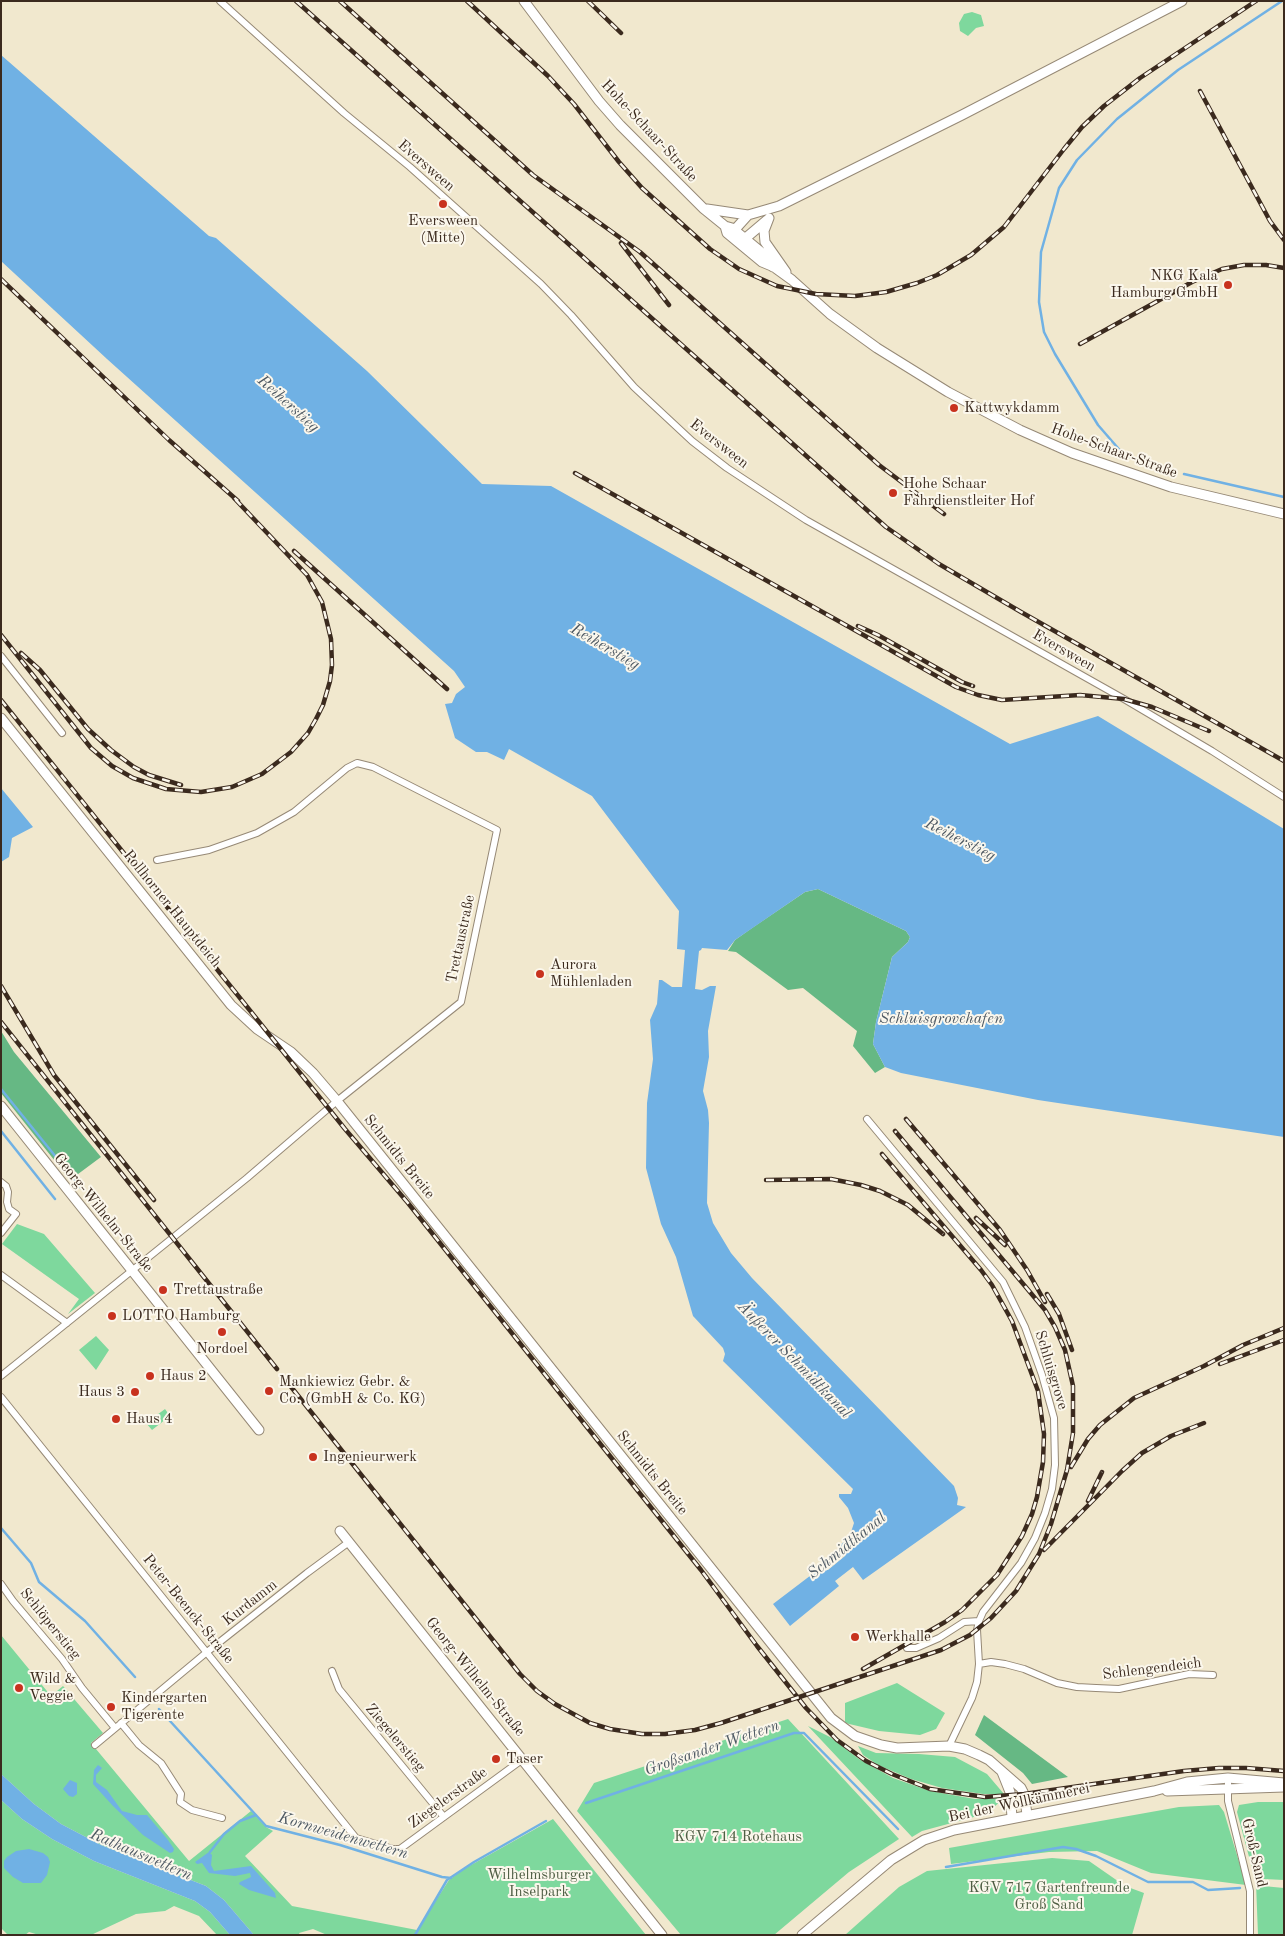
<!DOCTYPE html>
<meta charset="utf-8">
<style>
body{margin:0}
#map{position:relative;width:1285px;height:1936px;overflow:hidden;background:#f1e8ce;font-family:"Old Standard TT",serif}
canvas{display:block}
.frame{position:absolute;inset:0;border:2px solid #3b2a1e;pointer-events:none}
</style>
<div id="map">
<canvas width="1285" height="1936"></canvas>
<div class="frame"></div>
</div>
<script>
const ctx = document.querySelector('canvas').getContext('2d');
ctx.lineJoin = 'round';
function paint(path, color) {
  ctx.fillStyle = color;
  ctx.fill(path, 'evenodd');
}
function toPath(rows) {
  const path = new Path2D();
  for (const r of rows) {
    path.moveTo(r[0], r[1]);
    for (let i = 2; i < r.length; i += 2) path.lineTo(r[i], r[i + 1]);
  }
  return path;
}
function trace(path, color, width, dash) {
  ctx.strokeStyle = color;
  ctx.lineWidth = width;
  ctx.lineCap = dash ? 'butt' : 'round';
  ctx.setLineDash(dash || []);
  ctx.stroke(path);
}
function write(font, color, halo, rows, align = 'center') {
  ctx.font = font + ' "Old Standard TT",serif';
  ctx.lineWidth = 4;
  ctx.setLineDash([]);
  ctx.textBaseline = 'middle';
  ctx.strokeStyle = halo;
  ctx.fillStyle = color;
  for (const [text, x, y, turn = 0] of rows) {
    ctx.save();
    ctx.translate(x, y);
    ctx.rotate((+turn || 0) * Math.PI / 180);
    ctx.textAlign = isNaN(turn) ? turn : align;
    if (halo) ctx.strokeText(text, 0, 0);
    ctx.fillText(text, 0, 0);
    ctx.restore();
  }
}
paint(toPath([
 [972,12,981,15,984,26,976,28,968,36,960,31,959,23,964,14],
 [17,1224,44,1234,95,1293,68,1314,79,1299,2,1244],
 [96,1336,109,1350,96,1370,79,1350],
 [165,1409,170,1416,152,1430,146,1423],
 [1,1635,51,1696,63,1686,103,1733,91,1743,189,1861,251,1811,266,1827,273,1831,245,1856,292,1906,417,1930,449,1880,464,1869,553,1819,646,1935,327,1935,313,1929,299,1933,300,1935,254,1935,224,1900,206,1886,101,1845,61,1824,34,1804,1,1774],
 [897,1683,945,1713,936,1729,920,1735,879,1731,845,1723,845,1703],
 [788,1719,899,1839,849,1872,774,1935,681,1935,577,1811,594,1783],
 [808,1726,830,1737,859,1759,893,1778,930,1791,975,1799,1005,1798,985,1814,922,1831,912,1837],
 [858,1746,876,1753,919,1754,955,1757,987,1774,1004,1794,983,1794,942,1788,911,1779,878,1765,863,1755],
 [1,1800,22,1819,52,1839,94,1861,195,1901,210,1912,230,1935,217,1935,199,1916,174,1906,165,1911,136,1914,91,1935,39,1935,29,1932,25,1935,8,1935,1,1928],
 [1258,1802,1284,1802,1284,1880,1264,1879,1263,1886,1284,1888,1284,1935,1258,1935,1256,1883,1237,1812,1239,1805],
 [1219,1805,1224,1812,1246,1885,1151,1873,1097,1851,1049,1852,951,1864,949,1848,1179,1807],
 [1052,1858,1089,1861,1125,1886,1144,1893,1132,1935,845,1935,899,1887,927,1871]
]), '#7ed89d');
paint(toPath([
 [818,889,906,931,910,937,908,942,892,957,876,1022,873,1044,885,1067,875,1073,853,1046,857,1031,803,988,788,990,736,952,728,951,735,940,752,928,805,892],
 [1,1031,14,1052,101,1157,70,1180,1,1093],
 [984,1715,1068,1777,1032,1784,1023,1773,975,1735]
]), '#66b884');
paint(toPath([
 [1,55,209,236,216,238,367,371,482,484,551,486,1010,744,1098,716,1284,829,1284,1137,1038,1100,901,1073,885,1067,873,1044,876,1022,892,957,908,942,910,937,906,931,818,889,805,892,735,940,727,950,702,948,701,950,699,951,695,989,702,990,710,986,716,986,708,1031,709,1057,703,1091,708,1110,709,1123,707,1203,713,1223,731,1253,752,1278,954,1486,958,1498,957,1505,966,1507,863,1580,853,1567,835,1581,839,1586,790,1626,773,1604,823,1566,828,1570,845,1556,838,1548,850,1535,854,1523,848,1508,839,1497,839,1494,851,1494,853,1489,723,1361,725,1354,723,1348,693,1316,676,1257,661,1224,646,1168,647,1103,653,1059,650,1020,657,1004,659,980,662,980,672,987,682,987,685,950,677,949,679,911,592,796,509,749,504,760,487,752,476,752,455,738,445,704,452,703,456,694,465,687,454,671,107,359,1,261],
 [1,788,33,827,12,838,9,857,1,862],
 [98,1765,102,1768,96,1775,96,1782,107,1790,122,1811,137,1815,147,1815,168,1840,174,1849,173,1852,170,1853,143,1835,113,1806,93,1784,94,1770],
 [1,1774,34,1804,61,1824,101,1845,206,1886,224,1900,254,1935,230,1935,210,1912,195,1901,94,1861,52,1839,22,1819,1,1800],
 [70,1780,77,1783,77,1794,73,1797,69,1796,63,1789],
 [29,1849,43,1853,48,1857,50,1862,47,1875,41,1883,23,1883,13,1877,4,1868,4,1861,7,1857,16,1851],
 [209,1852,212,1855,211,1865,214,1871,251,1866,275,1893,276,1898,249,1890,239,1884,240,1882,251,1877,250,1873,235,1876,209,1873,202,1863,197,1864,195,1862]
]), '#70b1e4');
trace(toPath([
 [1170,470,1124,455,1098,425,1055,354,1044,332,1039,302,1041,252,1059,188,1077,160,1117,119,1178,70,1282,1],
 [1184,474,1284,497],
 [1,1089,81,1188],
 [1,1131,55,1199],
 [1,1528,31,1563,39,1582,85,1621,135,1677],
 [159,1709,266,1826,340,1845,442,1877,451,1878],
 [586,1803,794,1733,804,1733,898,1829],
 [210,1852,224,1834,240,1821,256,1815],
 [946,1867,1063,1847,1076,1849,1096,1856,1148,1882,1193,1882,1208,1890,1240,1888],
 [415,1935,447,1880,474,1862,546,1821]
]), '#70b1e4', 2.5);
const minor = toPath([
 [220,1,344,113,410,167,541,284,571,315,634,387,692,441,727,468,806,520,1124,699,1212,751,1284,797],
 [1,656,62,733],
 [867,1119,1003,1282,1025,1327,1042,1375,1054,1418,1055,1465,1052,1489,1045,1513,1035,1538,1021,1563,983,1612,979,1621,977,1630,979,1664,977,1682,972,1698,949,1746],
 [1,1182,6,1186,8,1192,7,1202,9,1209,16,1214,1,1233],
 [1,1275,67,1323],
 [1,1376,247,1178,337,1101,461,1002,497,830,373,767,357,763,347,768,294,812,257,833,209,850,157,860],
 [1,1397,356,1838,393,1849,400,1849,523,1759],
 [1,1584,13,1601,62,1659,82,1688,115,1728],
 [907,1648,916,1648,939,1638,964,1622,979,1621],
 [979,1664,991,1662,1005,1664,1024,1669,1057,1683,1077,1687,1096,1688,1119,1689,1189,1674,1213,1675],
 [332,1671,339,1689,444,1817],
 [121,1723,139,1745,161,1763,181,1794,180,1802,192,1810,222,1818],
 [95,1745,207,1652,307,1573,349,1542],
 [1228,1778,1228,1801,1250,1891,1250,1935]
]);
const secondary = toPath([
 [524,1,599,101,620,125,704,209,725,226,732,228,766,256,773,267],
 [707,209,748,215],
 [769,218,764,231,765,242,786,272],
 [725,226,727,233,762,262,774,267,792,280,830,314,877,348,948,392,1020,430,1072,453,1171,487,1284,514],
 [730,235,748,215,779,206,962,115,1182,1],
 [741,242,767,220],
 [1,718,231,1005,257,1029,291,1052,313,1073,337,1101,831,1718,855,1736,881,1745,897,1748,949,1746,965,1749,979,1755,989,1760,1021,1788,1024,1794,1027,1814],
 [1,1106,259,1430],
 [340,1531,662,1935],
 [1002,1772,1010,1792,1012,1817],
 [1167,1791,1284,1787],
 [802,1935,891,1860,924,1840,954,1830,1154,1791,1187,1782,1228,1778,1284,1783]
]);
trace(minor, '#968976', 8);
trace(secondary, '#968976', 11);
trace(minor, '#fff', 6);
trace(secondary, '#fff', 9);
const rail = toPath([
 [296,1,886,527,939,564,1021,612,1284,761],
 [340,1,533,175,640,252,879,465,944,514],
 [467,1,548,76,574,104,619,162,642,188,710,249,739,269,777,286,816,294,855,296,886,292,917,283,937,275,971,255,1004,227,1064,149,1082,127,1104,106,1140,78,1256,1],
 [588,1,621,33],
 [1200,91,1270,221,1284,240],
 [621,243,669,305],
 [1,279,169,440,238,501],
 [1080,344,1192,282,1222,269,1244,265,1266,265,1284,268],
 [575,473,956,687,978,695,1002,700,1080,695,1124,699,1152,707,1209,731],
 [294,551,447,689],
 [858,626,878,635,962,682,973,686],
 [1,635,91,748,112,766,133,778,166,789,201,792,232,787,262,774,291,752,308,733,316,719,323,705,330,681,332,665,331,639,322,602,307,575,234,498],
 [21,653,40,670,88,729,111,750,134,767,149,775,181,785],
 [1,700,345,1129,408,1203,701,1570,757,1646,806,1708,837,1740,866,1761,892,1774,930,1789,985,1797,1024,1794,1184,1771,1219,1768,1246,1768,1284,1771],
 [1,986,54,1075,154,1200],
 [1,1022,277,1369],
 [906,1119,1000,1230,1027,1270,1045,1302],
 [766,1180,831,1179,861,1185,880,1191,908,1205,943,1234],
 [976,1218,1005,1245],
 [1047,1294,1059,1314,1072,1350],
 [1220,1364,1284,1340],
 [284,1378,520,1674,537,1691,555,1704,590,1723,610,1729,642,1734,665,1734,695,1730,721,1723,941,1650,970,1635,991,1618,1016,1591,1039,1554,1051,1524,1067,1470,1073,1433,1073,1386,1065,1350,1055,1327,1045,1310,895,1131],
 [1071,1467,1088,1439,1100,1425,1134,1398,1204,1366,1243,1345,1284,1328],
 [1088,1501,1102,1472],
 [1044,1550,1122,1471,1142,1453,1171,1436,1204,1423],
 [863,1669,945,1622,962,1610,997,1575,1022,1536,1032,1514,1037,1497,1043,1462,1044,1434,1038,1391,1012,1321,992,1285,981,1270,882,1154]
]);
trace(rail, '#3b2a1e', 4.5);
trace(rail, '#fbf7ec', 2.5, [8]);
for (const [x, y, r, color] of [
 [443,204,5,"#c8321e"],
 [1228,285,5,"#c8321e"],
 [954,408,5,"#c8321e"],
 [893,493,5,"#c8321e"],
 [540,974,5,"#c8321e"],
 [163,1290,5,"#c8321e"],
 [112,1316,5,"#c8321e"],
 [222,1332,5,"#c8321e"],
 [150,1376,5,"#c8321e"],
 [269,1391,5,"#c8321e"],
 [135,1392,5,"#c8321e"],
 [116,1419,5,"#c8321e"],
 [313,1457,5,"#c8321e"],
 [855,1637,5,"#c8321e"],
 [19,1688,5,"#c8321e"],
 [111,1707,5,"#c8321e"],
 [496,1759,5,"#c8321e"]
]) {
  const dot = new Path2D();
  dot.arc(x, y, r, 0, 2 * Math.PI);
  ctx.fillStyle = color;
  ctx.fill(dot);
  trace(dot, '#fbf7ec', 2);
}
write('15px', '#3b2a1e', '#fbf7ec', [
 ["Hohe-Schaar-Straße",649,131,47],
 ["Eversween",426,166,41],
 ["Eversween",719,444,38],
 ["Hohe-Schaar-Straße",1114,451,20],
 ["Eversween",1064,651,30],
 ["Pollhorner Hauptdeich",172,909,51],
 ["Trettaustraße",461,939,-78],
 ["Schmidts Breite",399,1157,51],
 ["Georg-Wilhelm-Straße",103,1213,51],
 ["Schluisgrove",1051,1370,73],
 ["Schmidts Breite",652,1473,51],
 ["Kurdamm",250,1603,-38],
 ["Peter-Beenck-Straße",188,1609,51],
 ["Schlöperstieg",50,1624,51],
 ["Schlengendeich",1152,1669,-7],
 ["Georg-Wilhelm-Straße",475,1677,51],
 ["Ziegelerstieg",395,1738,50],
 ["Ziegelerstraße",448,1798,-36],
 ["Bei der Wollkämmerei",1019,1803,-12],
 ["Groß-Sand",1254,1853,77]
]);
write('15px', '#3b2a1e', '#fbf7ec', [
 ["Eversween",443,221,"center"],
 ["(Mitte)",443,238,"center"],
 ["NKG Kala",1218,276,"right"],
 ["Hamburg GmbH",1218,293,"right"],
 ["Kattwykdamm",964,408],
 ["Hohe Schaar",903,484],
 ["Fahrdienstleiter Hof",903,501],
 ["Aurora",550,965],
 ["Mühlenladen",550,982],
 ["Trettaustraße",173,1290],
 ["LOTTO Hamburg",122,1316],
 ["Nordoel",222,1349,"center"],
 ["Haus 2",160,1376],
 ["Mankiewicz Gebr. &",279,1382],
 ["Co. (GmbH & Co. KG)",279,1399],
 ["Haus 3",125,1392,"right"],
 ["Haus 4",126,1419],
 ["Ingenieurwerk",323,1457],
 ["Werkhalle",865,1637],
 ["Wild &",29,1679],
 ["Veggie",29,1696],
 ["Kindergarten",121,1698],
 ["Tigerente",121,1715],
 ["Taser",506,1759]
], 'left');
write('15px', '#4f5e44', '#fbf7ec', [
 ["KGV 714 Rotehaus",738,1837],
 ["Wilhelmsburger",539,1875],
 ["Inselpark",539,1892],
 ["KGV 717 Gartenfreunde",1049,1888],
 ["Groß Sand",1049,1905]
]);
write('italic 16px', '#4e5963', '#fbf7ec', [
 ["Reiherstieg",288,404,42],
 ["Reiherstieg",605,647,30],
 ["Reiherstieg",960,840,27],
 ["Schluisgrovehafen",941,1019],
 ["Äußerer Schmidtkanal",794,1360,46],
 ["Schmidtkanal",847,1546,-39],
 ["Großsander Wettern",712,1748,-19],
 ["Kornweidenwettern",343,1836,16],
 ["Rathauswettern",141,1855,23]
]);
</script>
